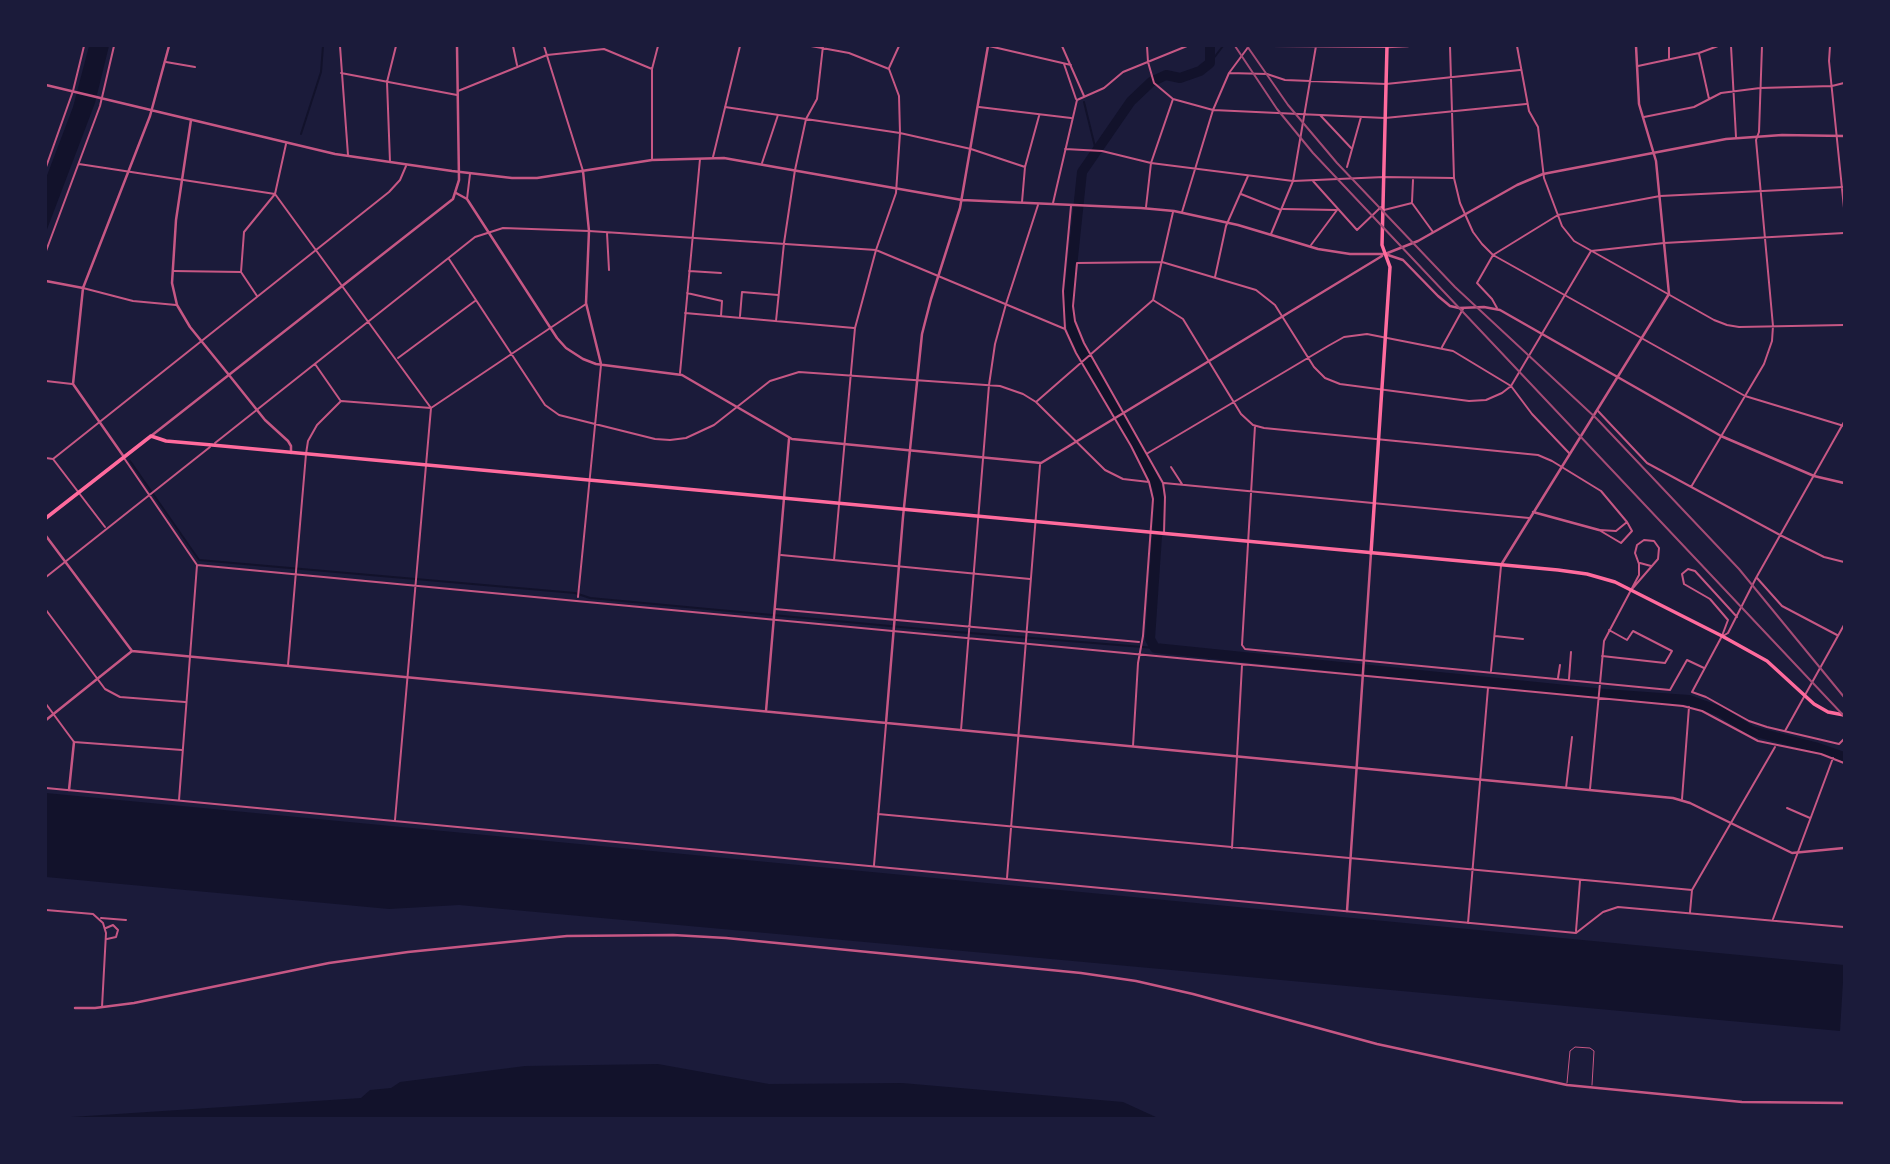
<!DOCTYPE html>
<style>
body{margin:0}
#map{position:relative;width:1890px;height:1164px;overflow:hidden;background:#1b1b3a;font-family:"Noto Serif",serif}
canvas{display:block}
.frame{position:absolute;inset:0;border:47px solid #1b1b3a;pointer-events:none}
</style>
<div id="map">
<canvas width="1890" height="1164"></canvas>
<div class="frame"></div>
</div>
<script>
const ctx = document.querySelector('canvas').getContext('2d');
ctx.lineJoin = 'round';
function paint(path, color) {
  ctx.fillStyle = color;
  ctx.fill(path, 'evenodd');
}
function toPath(rows) {
  const path = new Path2D();
  for (const r of rows) {
    path.moveTo(r[0], r[1]);
    for (let i = 2; i < r.length; i += 2) path.lineTo(r[i], r[i + 1]);
  }
  return path;
}
function trace(path, color, width, dash) {
  ctx.strokeStyle = color;
  ctx.lineWidth = width;
  ctx.lineCap = dash ? 'butt' : 'round';
  ctx.setLineDash(dash || []);
  ctx.stroke(path);
}
paint(toPath([
 [89,46,109,46,95,103,46,232,46,178,73,107],
 [46,793,1844,965,1840,1031,459,905,389,909,46,877],
 [658,1064,769,1084,902,1083,1123,1102,1158,1118,56,1118,361,1098,370,1090,391,1088,400,1082,525,1066]
]), '#12122b');
trace(toPath([
 [1210,63,1223,46],
 [1084,102,1096,151],
 [301,134,321,72,323,46],
 [130,461,199,560,575,593,590,598,933,630,1155,648]
]), '#12122b', 2);
trace(toPath([
 [1210,46,1210,63,1200,71,1180,78,1166,75,1151,82,1131,101,1082,172,1068,305,1073,333,1078,345,1144,459,1158,489,1159,507,1150,639,1155,648,1605,694,1689,700,1719,711,1752,731,1815,747,1844,757]
]), '#12122b', 10);
trace(toPath([
 [1567,1083,1570,1051,1575,1047,1590,1048,1594,1051,1592,1085]
]), '#c65784', 1);
trace(toPath([
 [340,46,348,155],
 [513,46,517,65],
 [544,46,583,171],
 [811,46,849,53,889,69,899,96,900,133,896,193,876,250,855,328,834,560],
 [989,46,1071,65],
 [1062,46,1084,96],
 [1147,46,1148,62,1154,83,1173,99,1213,110,1385,118,1526,104],
 [1272,46,1386,47],
 [1450,46,1454,178,1460,203,1473,232,1482,244,1493,255,1745,396,1844,426],
 [1517,46,1529,111,1538,127,1544,178,1562,226,1574,241,1714,320,1727,325,1739,327,1844,325],
 [1669,46,1669,58],
 [1731,46,1736,137],
 [1830,46,1829,61,1844,208],
 [1699,54,1709,99],
 [166,62,195,67],
 [1064,64,1076,99],
 [1638,66,1699,53,1718,46],
 [889,68,899,46],
 [341,73,457,95],
 [1229,73,1267,74,1285,80,1386,84,1520,70],
 [458,91,547,55,604,49,652,69],
 [725,107,900,133,971,149,1025,167],
 [979,107,1071,118],
 [1320,115,1352,149],
 [1644,117,1694,107,1721,93,1760,88,1832,86,1844,83],
 [1065,149,1102,151,1151,163,1293,181,1384,177,1453,178],
 [713,157,740,46],
 [652,159,652,69,658,46],
 [390,162,387,82,396,46],
 [762,163,778,115],
 [79,164,275,194,431,408,395,820],
 [46,167,73,91,84,46],
 [1347,167,1361,117],
 [1313,181,1357,230,1381,207],
 [1241,194,1281,210],
 [467,199,470,174],
 [1022,202,1025,167,1039,116],
 [1412,202,1413,180],
 [1053,203,1077,100,1104,88,1123,72,1187,46],
 [1071,206,1063,291,1065,329,1076,353,1131,446,1149,482,1153,499,1143,636,1138,663,1133,746],
 [1146,207,1151,163,1173,99],
 [1283,209,1336,210],
 [1384,210,1412,203,1433,232],
 [1182,212,1213,110,1229,73,1249,46],
 [607,233,609,270],
 [1271,234,1293,181,1316,46],
 [1311,245,1337,210],
 [46,251,100,106,114,46],
 [449,259,545,405,559,415,655,439,670,440,686,438,714,425,770,381,799,372,1000,386,1023,394,1036,402,1105,470,1123,479,1149,482],
 [173,271,241,272,257,296],
 [689,271,721,273],
 [241,272,244,232,275,194,286,144],
 [1215,277,1226,226,1248,176],
 [83,288,133,301,176,305],
 [687,293,722,301,721,316],
 [1153,300,1183,319,1241,414,1253,425,1264,428,1538,455,1552,461,1601,491,1627,522],
 [1497,308,1492,299,1477,283,1493,255,1558,215,1660,196,1844,187],
 [685,313,854,328],
 [740,316,742,292,778,295],
 [776,321,784,243,795,170,806,119,817,99,823,46],
 [1442,347,1463,309],
 [398,358,475,301],
 [315,364,340,400],
 [680,373,700,159],
 [46,381,72,384],
 [1036,402,1153,300,1173,212],
 [1598,411,1647,463,1780,535,1824,557,1844,562],
 [1255,426,1242,645,1245,649,1670,690,1687,660,1704,668],
 [215,443,475,237,503,228,589,231,876,250,1065,329],
 [1148,453,1328,346,1344,337,1367,334,1453,351,1511,386,1532,414,1569,453],
 [46,458,53,459,105,527],
 [124,458,197,565,179,800],
 [53,459,389,192,400,180,406,166],
 [1171,467,1182,484],
 [1164,483,1529,518],
 [1691,487,1764,364,1772,341,1773,326,1756,140,1759,132,1762,46],
 [1627,522,1632,531,1621,543,1599,530,1616,531,1627,522],
 [1164,533,1165,497,1163,483,1084,343,1075,321,1073,306,1077,263,1162,262,1256,290,1275,305,1314,367,1325,378,1340,384,1469,401,1486,400,1502,393,1511,386,1591,251,1664,243,1844,233],
 [781,555,1030,579],
 [1640,563,1651,566],
 [197,565,1683,706,1702,711,1758,741,1821,754,1844,763],
 [46,577,210,447],
 [1757,578,1782,606,1837,635],
 [578,597,601,365],
 [775,609,1139,642],
 [46,610,105,689,120,697,185,702],
 [1737,617,1695,571,1688,569,1682,574,1684,584,1710,599,1728,620,1722,636,1692,692,1706,697,1749,721,1767,727,1839,744,1844,739],
 [1495,636,1523,639],
 [1723,636,1728,633,1756,578,1844,422],
 [1602,656,1665,663,1672,651,1633,631,1627,640,1609,630],
 [288,665,306,454,308,441,317,425,341,401,431,408,586,304],
 [1491,671,1501,566],
 [1558,678,1560,665],
 [1569,679,1571,652],
 [46,704,74,742,182,750],
 [961,730,989,385,995,344,1006,304,1038,205],
 [1785,731,1844,625],
 [46,788,1576,933,1603,912,1618,907,1844,927],
 [1566,788,1572,737],
 [1590,789,1604,641,1639,575,1639,564,1635,553,1637,545,1644,540,1654,541,1659,548,1658,559,1632,589],
 [1682,799,1689,707],
 [1787,808,1810,818],
 [878,814,1692,890],
 [1232,848,1242,665],
 [874,865,886,724],
 [1007,878,1040,465],
 [46,910,93,914,103,923,106,933,102,1007],
 [1690,912,1692,890,1775,747],
 [101,918,126,920],
 [1773,919,1833,758],
 [1468,923,1488,688],
 [106,928,113,925,118,930,116,937,107,939],
 [1576,931,1580,881]
]), '#c65784', 2);
trace(toPath([
 [1387,47,1408,46],
 [46,85,335,154,452,171,512,178,537,178,652,160,724,158,962,200,1141,208,1174,211,1238,225,1318,249,1350,254,1385,254,1418,241,1517,185,1543,174,1726,139,1782,135,1844,136],
 [191,120,176,220,172,283,177,305,190,327,229,375,265,420,288,441,291,446,291,453],
 [583,171,589,231,586,303,601,364],
 [456,193,467,199,557,338,566,348,583,359,596,364,682,375,792,439,1041,463,1382,256],
 [1385,254,1403,260,1438,296,1450,306,1459,308,1484,307,1500,310,1721,436,1814,476,1844,483],
 [46,281,83,288],
 [151,436,453,199,459,180,457,46],
 [124,457,73,384,83,288,150,116,169,46],
 [1533,512,1599,530],
 [46,536,132,651],
 [1501,565,1669,294,1656,161,1639,104,1636,46],
 [766,711,789,439],
 [46,720,132,651,1673,798,1690,803,1792,853,1844,848],
 [886,723,903,517,922,334,931,299,960,208,988,46],
 [69,790,74,742],
 [1347,911,1371,553],
 [75,1008,95,1008,134,1003,329,963,408,952,567,936,673,935,726,938,1081,973,1136,981,1193,994,1377,1044,1567,1085,1742,1102,1844,1103]
]), '#c65784', 2.5);
trace(toPath([
 [1371,553,1390,267,1382,245,1387,46]
]), '#ff6b9d', 3.5);
trace(toPath([
 [46,518,151,436,166,441,212,445,1558,570,1587,574,1615,582,1722,636,1767,661,1814,704,1828,712,1844,715]
]), '#ff6b9d', 3.5);
trace(toPath([
 [1235,46,1277,109,1313,153,1844,716],
 [1247,46,1288,105,1337,163,1455,287,1597,419,1739,569,1844,697]
]), '#a44b75', 2);
</script>
